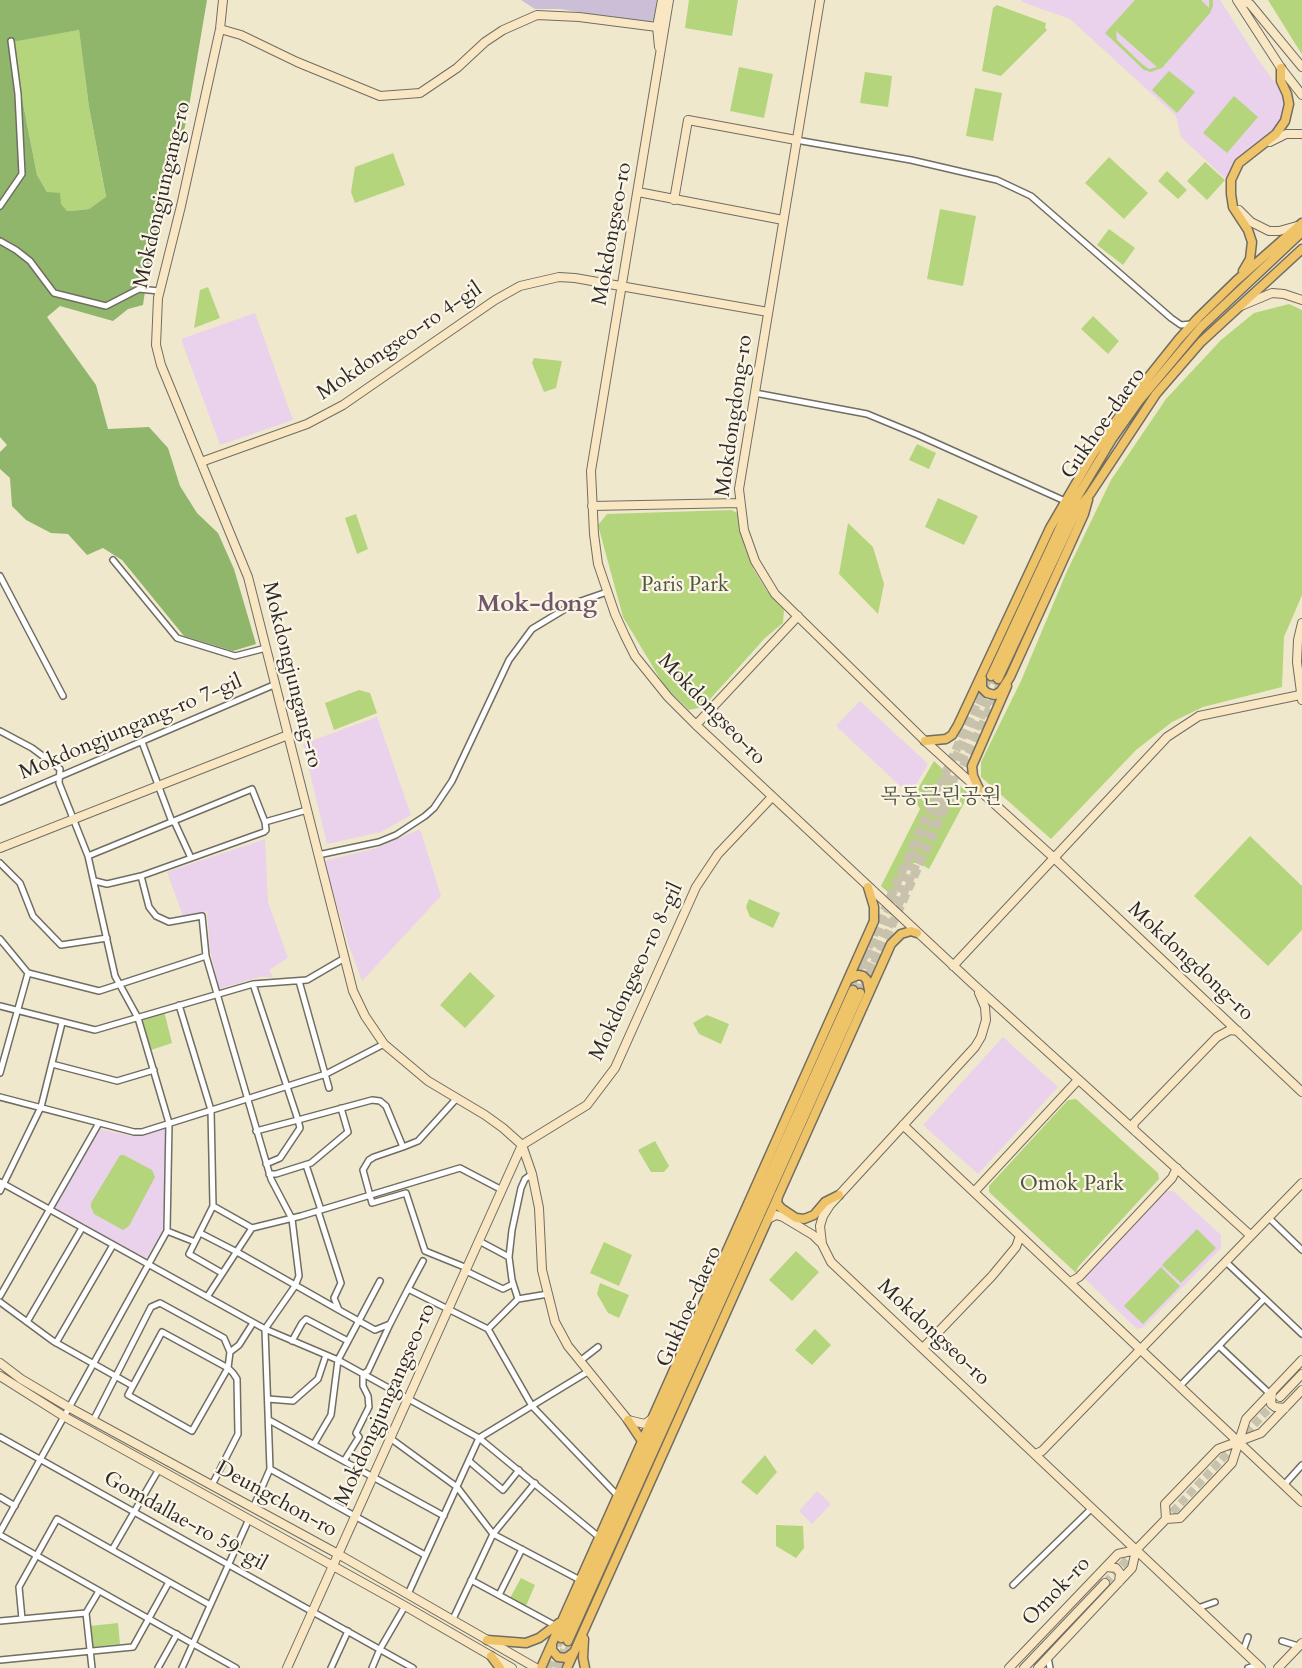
<!DOCTYPE html>
<meta charset="utf-8">
<style>
body{margin:0}
canvas{display:block;background:#efe8cc}
</style>
<canvas width="1302" height="1668"></canvas>
<script>
const ctx = document.querySelector('canvas').getContext('2d');
ctx.lineJoin = 'round';
function paint(path, color) {
  ctx.fillStyle = color;
  ctx.fill(path, 'evenodd');
}
function toPath(rows) {
  const path = new Path2D();
  for (const r of rows) {
    path.moveTo(r[0], r[1]);
    for (let i = 2; i < r.length; i += 2) path.lineTo(r[i], r[i + 1]);
  }
  return path;
}
function trace(path, color, width, dash) {
  ctx.strokeStyle = color;
  ctx.lineWidth = width;
  ctx.lineCap = dash ? 'butt' : 'round';
  ctx.setLineDash(dash || []);
  ctx.stroke(path);
}
function write(font, color, halo, rows, align = 'center') {
  ctx.font = font + ' Cardo,"Noto Serif KR",serif';
  ctx.lineWidth = 4.5;
  ctx.setLineDash([]);
  ctx.textBaseline = 'middle';
  ctx.strokeStyle = halo;
  ctx.fillStyle = color;
  for (const [text, x, y, turn = 0] of rows) {
    ctx.save();
    ctx.translate(x, y);
    ctx.rotate((+turn || 0) * Math.PI / 180);
    ctx.textAlign = isNaN(turn) ? turn : align;
    if (halo) ctx.strokeText(text, 0, 0);
    ctx.fillText(text, 0, 0);
    ctx.restore();
  }
}
paint(toPath([
 [1022,0,1220,0,1257,58,1278,87,1283,100,1283,110,1281,120,1270,133,1237,159,1227,180,1181,137,1176,116,1070,19,1022,2],
 [255,313,293,420,220,445,181,339],
 [860,701,928,764,910,795,836,726],
 [377,717,411,815,381,832,327,844,303,744],
 [420,829,441,896,362,981,349,946,324,861,377,848],
 [265,839,268,902,288,958,269,970,273,977,259,977,219,989,210,950,207,911,183,916,167,872],
 [1003,1037,1058,1087,978,1174,923,1125],
 [166,1126,163,1230,146,1259,53,1207,99,1129,132,1136],
 [1165,1191,1173,1191,1221,1235,1221,1248,1144,1327,1137,1329,1083,1277],
 [817,1491,831,1504,812,1524,799,1511]
]), '#ead1ec');
paint(toPath([
 [521,0,659,0,656,18,649,23,560,9,535,9]
]), '#cabfd6');
paint(toPath([
 [689,0,738,0,732,36,685,28],
 [1135,0,1201,0,1209,8,1209,0,1213,0,1213,6,1210,13,1162,68,1151,72,1144,70,1105,33],
 [1116,31,1157,67,1149,69,1142,64,1117,40],
 [1268,0,1302,0,1302,54,1296,45],
 [997,5,1046,23,1045,28,1047,30,1001,76,982,71,993,8],
 [79,30,89,107,106,198,89,209,71,211,67,211,47,192,37,175,11,41],
 [739,67,773,74,764,118,730,111],
 [1169,71,1195,92,1177,113,1152,90],
 [865,72,892,76,888,107,860,103],
 [975,88,1002,93,993,141,966,136],
 [1234,96,1258,117,1227,153,1203,133],
 [393,153,405,185,355,203,351,192,355,167],
 [1109,157,1148,193,1124,219,1085,183],
 [1205,162,1225,180,1207,200,1187,181],
 [1167,171,1187,190,1178,199,1158,181],
 [940,209,976,216,963,286,927,279],
 [1109,229,1135,248,1123,265,1097,245],
 [208,287,220,318,194,328,200,290],
 [1289,304,1302,310,1302,595,1284,637,1282,687,1203,707,1172,722,1136,750,1051,839,981,777,981,762,1021,681,1067,571,1111,480,1166,399,1221,340,1254,313],
 [1093,316,1119,341,1108,354,1081,329],
 [534,358,562,361,556,388,544,392,532,363],
 [917,444,936,453,929,469,909,460],
 [938,498,978,516,964,545,925,527],
 [731,510,738,513,745,548,754,570,767,591,784,610,783,623,765,638,703,707,689,710,665,687,623,617,598,525,607,514],
 [356,514,368,549,357,554,345,518],
 [848,523,873,547,884,584,878,614,839,574],
 [359,690,370,693,377,713,334,730,325,703],
 [934,761,969,794,929,869,918,862,903,866,899,875,898,889,892,896,881,886,920,809,913,797],
 [1250,836,1302,886,1302,930,1268,966,1194,896],
 [749,899,780,913,773,928,750,917,746,907],
 [470,972,495,996,465,1028,440,1005],
 [164,1011,172,1043,151,1050,142,1018],
 [707,1015,729,1024,721,1044,699,1034,693,1023],
 [1076,1099,1158,1173,1159,1179,1078,1267,1076,1273,989,1192,989,1186,1068,1100],
 [655,1141,669,1166,664,1172,651,1172,638,1150],
 [120,1155,124,1155,152,1170,155,1177,129,1226,123,1230,94,1214,91,1207,91,1203],
 [1197,1229,1216,1248,1181,1283,1162,1265],
 [604,1242,632,1255,619,1286,590,1273],
 [796,1251,819,1272,792,1301,769,1280],
 [1161,1267,1180,1286,1143,1324,1124,1306],
 [600,1283,629,1295,619,1318,608,1313,597,1294],
 [815,1329,831,1345,812,1365,795,1350],
 [765,1455,777,1472,757,1495,741,1482],
 [776,1525,803,1526,804,1548,796,1558,776,1546],
 [521,1578,535,1585,526,1606,510,1598],
 [118,1623,120,1644,92,1647,90,1626]
]), '#b5d57d');
paint(toPath([
 [0,0,207,0,187,118,147,277,143,305,128,309,113,321,60,306,47,317,96,385,108,429,149,427,168,448,180,486,197,513,218,533,234,569,256,644,233,651,184,636,122,560,103,548,87,555,68,534,51,533,26,520,12,506,10,478,0,469,0,452,7,445,0,437],
 [79,30,89,107,106,197,89,209,71,211,67,211,61,204,60,193,47,192,37,175,11,42]
]), '#90b66c');
trace(toPath([
 [1164,1521,1280,1397],
 [1105,1583,1137,1549]
]), '#c8c2ac', 8, [8, 4]);
trace(toPath([
 [853,990,991,676],
 [860,993,998,679],
 [548,1668,561,1638],
 [556,1668,568,1641]
]), '#c8c2ac', 8, [8, 4]);
trace(toPath([
 [846,997,992,669],
 [858,1000,1025,630],
 [561,1668,610,1558]
]), '#c8c2ac', 9, [9, 4.5]);
const street = toPath([
 [796,140,911,160,997,180,1031,196,1171,318,1181,325,1191,324],
 [0,206,22,174,18,94,11,41],
 [0,241,16,250,30,261,54,293,106,306,139,289,159,291],
 [755,393,867,414,918,435,1065,501],
 [113,560,177,638,235,656,266,648],
 [0,576,63,696],
 [0,731,32,748,60,769,59,783,88,856,115,976,138,1018,169,1123,167,1231,0,1532],
 [142,742,172,822],
 [0,802,276,684],
 [174,821,191,858],
 [318,855,379,842,396,835,425,816,434,808,452,781,509,660,532,629,575,603,607,592],
 [88,856,252,789,265,822],
 [0,863,20,883,33,916,61,945,107,938],
 [141,876,149,907,156,916,169,922,202,916,206,956,271,1179,292,1219,299,1276,295,1286,265,1329,270,1469,253,1508],
 [95,881,107,884,141,876,264,832,266,830,265,822,307,810],
 [0,939,28,973,99,991,206,956],
 [299,981,329,1088],
 [253,984,298,1120,372,1100,380,1101,386,1106,403,1147,418,1141,457,1098],
 [179,1005,211,1110,213,1206,189,1254,222,1273],
 [0,1006,95,1030,253,984,307,980,343,959],
 [52,1064,117,1081,154,1070],
 [0,1073,28,973],
 [0,1097,134,1132,142,1132,326,1074,384,1044],
 [256,1131,298,1120,300,1128,280,1158,266,1164],
 [403,1147,374,1157,369,1160,363,1170,372,1203,406,1193,425,1251,467,1268],
 [306,1165,321,1210],
 [269,1174,276,1174,311,1163,348,1132,341,1108],
 [0,1182,265,1329,338,1360,479,1438,599,1537],
 [0,1191,41,1107,62,1023],
 [213,1206,252,1228,301,1216,460,1168,502,1190],
 [318,1211,341,1283,334,1298,339,1310,375,1330,390,1324,408,1289,488,1329,532,1406,618,1496],
 [1268,1217,1302,1250],
 [167,1231,195,1242],
 [200,1233,237,1252,339,1310],
 [479,1241,509,1257],
 [1225,1261,1302,1334],
 [466,1271,503,1289,513,1284],
 [408,1289,423,1261],
 [0,1296,99,1123],
 [207,1297,252,1228],
 [518,1299,512,1280,509,1257,512,1230,521,1188,525,1179,532,1174],
 [0,1302,53,1341,133,1386],
 [27,1322,82,1228],
 [488,1329,518,1299,548,1294],
 [292,1341,302,1323,306,1319,348,1341],
 [56,1343,113,1245],
 [1219,1346,1270,1394],
 [580,1361,598,1347],
 [1180,1386,1264,1299],
 [268,1399,293,1401,318,1379,326,1355],
 [269,1420,444,1516],
 [93,1421,151,1307,160,1303,224,1338,230,1352],
 [0,1437,413,1668],
 [390,1438,457,1487,493,1534,580,1580],
 [314,1444,331,1415,338,1360,380,1281],
 [344,1461,359,1437,356,1433,369,1407,368,1396,363,1386,363,1374,368,1371,390,1324],
 [469,1461,503,1490,519,1470],
 [270,1469,425,1555],
 [212,1485,238,1434,237,1379,233,1373,228,1368,162,1332,128,1395,192,1431,228,1368,230,1352,239,1345,253,1323],
 [1284,1485,1302,1465],
 [0,1497,15,1506],
 [0,1535,236,1668],
 [112,1550,159,1469],
 [471,1580,556,1626],
 [1013,1585,1092,1508],
 [408,1594,479,1438,589,1371],
 [499,1595,522,1549],
 [1198,1608,1215,1602],
 [86,1613,92,1668],
 [22,1619,19,1587,57,1519,210,1605],
 [453,1619,493,1534,535,1483],
 [0,1621,86,1613,99,1591],
 [1282,1641,1298,1646],
 [1243,1651,1248,1637],
 [1048,1658,1050,1668],
 [0,1660,133,1647,169,1582],
 [158,1668,177,1634],
 [182,1668,249,1519],
 [331,1668,348,1631],
 [372,1668,380,1649,405,1606],
 [1248,1668,1258,1665]
]);
const secondary = toPath([
 [223,0,220,29,181,206,158,298,156,345,161,365,248,577,353,991,365,1016,384,1044,428,1081,485,1115,503,1128,522,1145,532,1174,539,1208,542,1270,555,1322,568,1346,628,1420,645,1424,653,1418],
 [669,0,591,471,594,534,598,564,615,614,625,636,635,656,668,697,696,725,973,984,1250,1235],
 [820,0,739,489,744,530,755,561,775,594,925,741,1053,857,1302,1092],
 [1237,0,1281,68,1302,95],
 [1242,0,1250,4,1302,67],
 [220,29,241,35,297,62,380,96,420,93,457,68,485,42,503,30,537,15,579,17,657,27],
 [659,47,657,27,662,0],
 [1270,142,1286,134,1302,134],
 [638,192,783,220],
 [674,200,688,120,796,140],
 [1239,210,1251,222,1269,231,1279,231,1297,226],
 [1241,306,1272,293,1284,294,1302,300],
 [201,462,307,424,343,405,495,300,520,286,559,277,575,278,768,312],
 [592,506,739,503],
 [1302,623,1298,640,1297,662,1302,700],
 [696,725,798,616],
 [0,848,288,735],
 [953,966,1167,737,1199,716,1300,695],
 [979,993,985,1007,986,1020,981,1037,975,1047,830,1205,823,1216,820,1226,822,1244,831,1262,1261,1668],
 [903,1125,1302,1502],
 [1136,1132,1133,1128,1134,1123,1217,1037,1230,1030,1238,1031],
 [522,1145,587,1105,615,1068,696,887,718,854,772,797],
 [974,1192,1078,1080],
 [768,1219,776,1215,783,1217,813,1235,820,1242],
 [1070,1282,1079,1277,1172,1178,1177,1168],
 [923,1348,992,1276,1016,1247,1020,1236],
 [0,1363,21,1379,70,1408,338,1554,536,1668],
 [0,1376,65,1417,405,1606,512,1668],
 [1272,1393,1271,1404,1275,1407,1285,1408],
 [1280,1397,1302,1374],
 [1035,1454,1042,1451,1302,1183],
 [1166,1519,1165,1504,1218,1449,1261,1433,1302,1390],
 [1106,1567,1116,1568,1120,1573,1119,1582],
 [287,1668,522,1145],
 [1009,1668,1118,1554,1136,1550],
 [1024,1668,1105,1583],
 [1038,1668,1132,1568,1136,1550,1166,1519,1180,1518,1232,1463,1246,1419,1302,1360],
 [1278,1668,1302,1643]
]);
const primary = toPath([
 [1243,271,1250,259,1252,242,1248,230,1233,207,1231,194,1231,180,1239,163,1276,134,1285,121,1289,104,1287,94,1281,81,1281,68],
 [991,676,1064,519,1112,439,1139,401,1201,327,1302,232],
 [982,679,982,688,987,693,995,695,1001,691,1010,677,1084,514,1088,500],
 [998,679,1077,510,1090,494,1156,394,1201,342,1302,249],
 [925,741,946,739,952,735,958,725,1050,528,1093,454,1131,399,1179,339,1198,318,1236,281,1302,223],
 [980,791,973,776,972,766,1007,686],
 [849,979,858,975,863,976,867,980,869,990],
 [778,1196,777,1203,781,1208,796,1218,804,1219,814,1215,825,1202,839,1195],
 [628,1420,642,1441],
 [561,1638,853,990],
 [584,1639,583,1658,585,1668],
 [487,1640,526,1643,539,1638,559,1623],
 [568,1641,860,993],
 [552,1644,552,1650,558,1657,566,1658,573,1653],
 [491,1656,500,1668],
 [541,1668,874,921,874,907,868,887],
 [567,1668,891,944,901,934,911,931,917,933]
]);
trace(street, '#706d63', 8);
trace(secondary, '#706d63', 10);
trace(primary, '#706d63', 11);
trace(street, '#fff', 5);
trace(secondary, '#f9e7c3', 8);
trace(primary, '#efc469', 8);
write('21px', '#2b2b2b', '#fcf5e5', [
 ["Mokdongjungang-ro",163,195,-77],
 ["Mokdongseo-ro",613,234,-80],
 ["Mokdongseo-ro 4-gil",400,342,-34],
 ["Mokdongdong-ro",735,416,-82],
 ["Gukhoe-daero",1104,424,-55],
 ["Mokdongjungang-ro",291,675,76],
 ["Mokdongseo-ro",711,710,46],
 ["Mokdongjungang-ro 7-gil",131,728,-23],
 ["Mokdongdong-ro",1190,962,43],
 ["Mokdongseo-ro 8-gil",637,972,-65],
 ["Gukhoe-daero",690,1307,-66],
 ["Mokdongseo-ro",933,1333,43],
 ["Mokdongjungangseo-ro",386,1405,-66],
 ["Deungchon-ro",276,1500,29],
 ["Gomdallae-ro 59-gil",185,1522,29],
 ["Omok-ro",1057,1592,-46]
]);
write('21px', '#4e5640', '#fcf5e5', [
 ["Paris Park",685,586],
 ["목동근린공원",941,798],
 ["Omok Park",1072,1185]
]);
write('bold 24px', '#6f5669', '#fcf5e5', [
 ["Mok-dong",537,605]
]);
</script>
